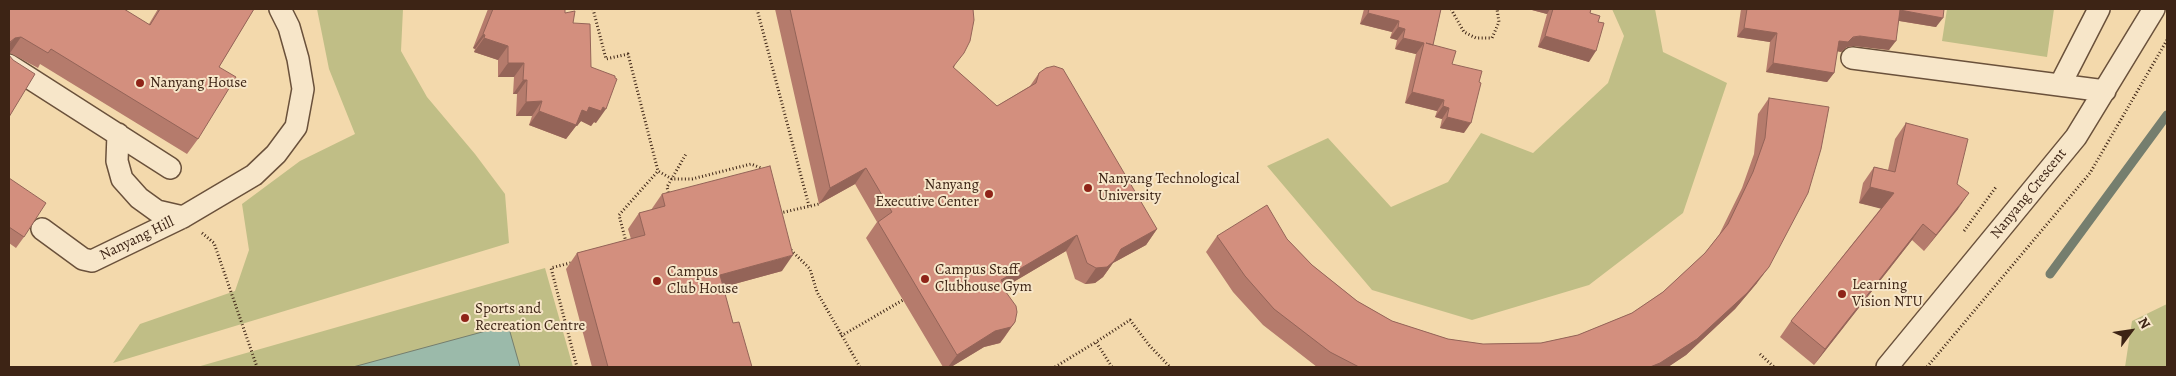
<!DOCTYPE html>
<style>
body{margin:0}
#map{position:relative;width:2176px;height:376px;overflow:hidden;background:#f3d9ac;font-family:Alegreya,serif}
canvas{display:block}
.frame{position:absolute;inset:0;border:10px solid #3d2415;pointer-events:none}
.north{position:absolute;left:2106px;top:306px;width:50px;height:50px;-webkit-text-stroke:4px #f7e6c9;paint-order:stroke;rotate:59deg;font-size:14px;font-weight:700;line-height:20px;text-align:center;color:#3d2415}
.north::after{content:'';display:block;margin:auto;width:18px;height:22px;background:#3d2415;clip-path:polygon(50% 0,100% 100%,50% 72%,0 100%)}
</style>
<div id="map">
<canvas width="2176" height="376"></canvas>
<div class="frame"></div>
<div class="north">N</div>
</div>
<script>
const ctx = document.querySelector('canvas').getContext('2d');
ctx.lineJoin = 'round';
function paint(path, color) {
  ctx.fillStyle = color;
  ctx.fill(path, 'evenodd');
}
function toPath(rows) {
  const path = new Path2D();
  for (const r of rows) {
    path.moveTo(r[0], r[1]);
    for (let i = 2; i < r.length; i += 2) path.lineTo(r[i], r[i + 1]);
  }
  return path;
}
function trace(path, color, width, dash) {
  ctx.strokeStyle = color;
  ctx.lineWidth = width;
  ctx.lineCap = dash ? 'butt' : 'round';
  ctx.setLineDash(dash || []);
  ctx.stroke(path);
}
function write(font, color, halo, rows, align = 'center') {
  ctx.font = font + ' Alegreya,serif';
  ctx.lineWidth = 4;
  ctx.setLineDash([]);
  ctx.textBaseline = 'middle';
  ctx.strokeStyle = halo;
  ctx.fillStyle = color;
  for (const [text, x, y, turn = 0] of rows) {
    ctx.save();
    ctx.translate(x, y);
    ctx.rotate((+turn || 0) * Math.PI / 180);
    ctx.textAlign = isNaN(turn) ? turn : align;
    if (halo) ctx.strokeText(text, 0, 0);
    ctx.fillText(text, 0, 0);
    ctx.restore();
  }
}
paint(toPath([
 [317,9,403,9,401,51,427,97,475,154,505,194,509,243,113,363,140,324,235,291,249,250,242,204,300,161,355,134,329,69],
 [1612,9,1655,9,1663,52,1727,83,1683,213,1589,285,1472,320,1372,290,1267,166,1328,138,1391,207,1448,182,1481,133,1533,153,1608,83,1624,36],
 [1947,9,2054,9,2047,57,1942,41],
 [545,268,573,367,197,367],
 [2167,304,2167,367,2125,367,2132,321]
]), '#c0be86');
const water = toPath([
 [508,325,520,367,353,367,508,325]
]);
paint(water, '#9bbaaa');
trace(water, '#757e6e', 1);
trace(toPath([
 [2050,274,2167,115]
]), '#757e6e', 9);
const street = toPath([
 [1852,58,2105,91],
 [9,65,170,168],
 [2060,85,2099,9],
 [118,134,117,161,122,179,139,198,157,211,183,217],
 [42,229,83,259,92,261,183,217,254,175,276,154,296,127,303,89,298,59,289,27,280,9],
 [1887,367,2076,137,2154,9]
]);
trace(street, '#6a513b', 24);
trace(toPath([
 [593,9,606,59,628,54,658,171,672,179,692,179,751,164,761,168,764,171],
 [757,9,809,206],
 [1451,9,1464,32,1476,38,1492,38,1499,22,1497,9],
 [669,196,667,187,686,154],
 [780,213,819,204],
 [1964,231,1996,187],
 [202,233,214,243,257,367],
 [626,242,619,215,658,171],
 [791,250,810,269,817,292,860,367],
 [574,262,551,268,577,367],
 [841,336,903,300],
 [1760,354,1774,367],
 [1055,367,1096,342],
 [1112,367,1096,342,1130,320,1149,345,1170,367],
 [1927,367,2090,173,2167,40]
]), '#3d2415', 3, [1, 2.5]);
trace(street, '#f7e6c9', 21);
paint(toPath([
 [9,9,149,24,158,9,254,9,219,67,198,139,187,154,40,64,38,68,10,53,9,53],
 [488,9,565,9,565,13,573,23,591,67,596,123,594,122,591,126,581,121,577,126,576,126,566,139,529,125,532,116,516,116,517,94,513,94,514,77,498,77,498,60,474,52,475,49,473,48],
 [775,9,973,9,954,68,997,106,1030,86,1039,73,1157,229,1146,245,1113,263,1103,277,1095,283,1085,284,1075,279,1066,251,1005,287,1004,289,1015,322,1004,338,1000,343,984,347,951,367,943,367,866,238,877,222,855,184,819,204],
 [1364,9,1441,9,1433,45,1452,64,1464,133,1440,128,1442,119,1435,117,1437,111,1405,103,1416,54,1395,49,1397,40,1390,38,1392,32,1360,24],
 [1533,9,1591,9,1590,13,1589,62,1538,47,1547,14,1532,10],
 [1741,9,1944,9,1936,27,1899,21,1889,50,1854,46,1847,47,1841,52,1837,51,1834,73,1827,82,1766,72,1770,42,1737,37],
 [1769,98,1757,283,1735,309,1686,355,1668,367,1317,367,1263,325,1233,292,1206,252,1217,236,1287,239,1312,265,1357,301,1392,321,1448,339,1483,344,1541,343,1578,335,1632,313,1663,292,1705,253,1719,235,1742,188,1754,154,1758,114],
 [1906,123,1957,184,1958,209,1924,251,1912,240,1814,365,1780,337,1791,321,1881,208,1859,203,1863,183,1874,167,1888,170,1895,139],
 [9,178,24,237,16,248,9,243],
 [662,194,782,271,723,287,733,323,752,367,592,367,566,269,577,253,631,239,628,229,639,213,651,210]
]), '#b57b6c');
paint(toPath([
 [1533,9,1550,9,1547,14,1532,10],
 [1900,10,1943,18,1936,27,1894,20],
 [1368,13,1399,21,1392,32,1360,24],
 [1398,27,1405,29,1397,40,1390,38],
 [1744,28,1777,33,1770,42,1737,37],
 [483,34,485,35,475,49,473,48],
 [1545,36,1596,51,1589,62,1538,47],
 [1860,36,1896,41,1889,50,1854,46,1847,47,1841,52,1832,50,1839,41],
 [21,37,10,53,9,53,9,44,15,38],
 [484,38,508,46,498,60,474,52],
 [1403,38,1424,43,1416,54,1395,49],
 [508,63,524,63,514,77,498,77],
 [1773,63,1834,73,1827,82,1766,72],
 [523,80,527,80,517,94,513,94],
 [1412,92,1444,100,1437,111,1405,103],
 [542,101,532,116,516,116,526,102],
 [1443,106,1449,108,1442,119,1435,117],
 [589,107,603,107,606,109,596,123,594,122,591,126,581,121,577,126,576,126,566,139,529,125,539,111,582,110],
 [1447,117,1471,123,1464,133,1440,128],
 [866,168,855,184,819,204,830,188],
 [1870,187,1894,193,1882,209,1859,203],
 [1969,193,1958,209,1924,251,1936,235],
 [1923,224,1912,240,1814,365,1825,349],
 [1157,229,1146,245,1113,263,1103,277,1095,283,1085,284,1096,268,1121,249],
 [1077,235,1066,251,1005,287,994,303,1001,280],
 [793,255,782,271,709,291,720,275],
 [1769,267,1757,283,1735,309,1686,355,1668,367,1650,367],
 [1015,322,1000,343,984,347,951,367,948,367,957,355,995,331]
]), '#946458');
const building = toPath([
 [9,9,124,9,150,25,160,9,254,9,219,67,236,77,198,139,51,49,48,53,21,37,15,38,10,42,9,45,9,9],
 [493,9,565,9,565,13,575,11,573,23,590,24,591,67,615,76,615,78,617,79,606,109,603,107,601,111,589,107,587,112,582,110,576,125,539,111,542,101,526,102,527,80,523,80,524,63,508,63,508,46,484,38,485,35,483,34,493,9],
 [790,9,973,9,974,20,970,41,964,53,953,67,997,106,1036,83,1039,73,1046,68,1054,66,1063,69,1157,229,1121,249,1114,261,1107,267,1096,268,1087,263,1077,235,1001,280,1005,287,1003,288,1016,306,1017,312,1015,322,1011,327,995,331,957,355,878,222,892,212,866,168,830,188,790,9],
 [1369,9,1441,9,1433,45,1426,43,1456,51,1452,64,1482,71,1479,82,1481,83,1471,123,1447,117,1449,108,1443,106,1444,100,1412,92,1424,43,1403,38,1405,29,1398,27,1399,21,1368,13,1369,9],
 [1553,9,1591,9,1590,13,1600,16,1598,22,1604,23,1596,51,1545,36,1553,9],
 [1747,9,1944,9,1943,18,1900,10,1896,41,1860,36,1853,37,1848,42,1839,41,1834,73,1773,63,1777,33,1744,28,1747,9],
 [9,55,13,60,35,74,9,117,9,55],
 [1769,98,1829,107,1821,149,1808,193,1769,267,1747,293,1697,339,1660,363,1650,367,1359,367,1330,352,1274,309,1245,276,1217,236,1267,205,1287,239,1312,265,1357,301,1392,321,1448,339,1483,344,1541,343,1578,335,1632,313,1663,292,1705,253,1728,224,1753,172,1765,138,1769,98],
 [1906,123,1968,139,1957,184,1969,193,1936,235,1923,224,1825,349,1791,321,1894,193,1870,187,1874,167,1895,172,1906,123],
 [770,166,793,255,720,275,733,323,739,322,752,367,608,367,577,253,645,235,639,213,665,206,662,194,770,166],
 [9,178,46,203,24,237,9,227,9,178]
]);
paint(building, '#d38f7e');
trace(building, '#946458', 1);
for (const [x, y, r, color] of [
 [140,83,5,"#8f2418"],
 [1088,188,5,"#8f2418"],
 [989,194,5,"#8f2418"],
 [925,279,5,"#8f2418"],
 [657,281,5,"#8f2418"],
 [1842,294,5,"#8f2418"],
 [465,318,5,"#8f2418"]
]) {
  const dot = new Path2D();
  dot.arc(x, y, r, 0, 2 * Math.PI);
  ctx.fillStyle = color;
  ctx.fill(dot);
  trace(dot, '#f7e6c9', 2);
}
write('15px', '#3d2415', '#f7e6c9', [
 ["Nanyang House",150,83],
 ["Nanyang Technological",1098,179],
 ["University",1098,196],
 ["Nanyang",979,185,"right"],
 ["Executive Center",979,202,"right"],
 ["Campus Staff",935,270],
 ["Clubhouse Gym",935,287],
 ["Campus",667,272],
 ["Club House",667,289],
 ["Learning",1852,285],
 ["Vision NTU",1852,302],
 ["Sports and",475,309],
 ["Recreation Centre",475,326]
], 'left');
write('15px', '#3d2415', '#f7e6c9', [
 ["Nanyang Crescent",2029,194,-51],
 ["Nanyang Hill",137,239,-26]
]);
</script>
